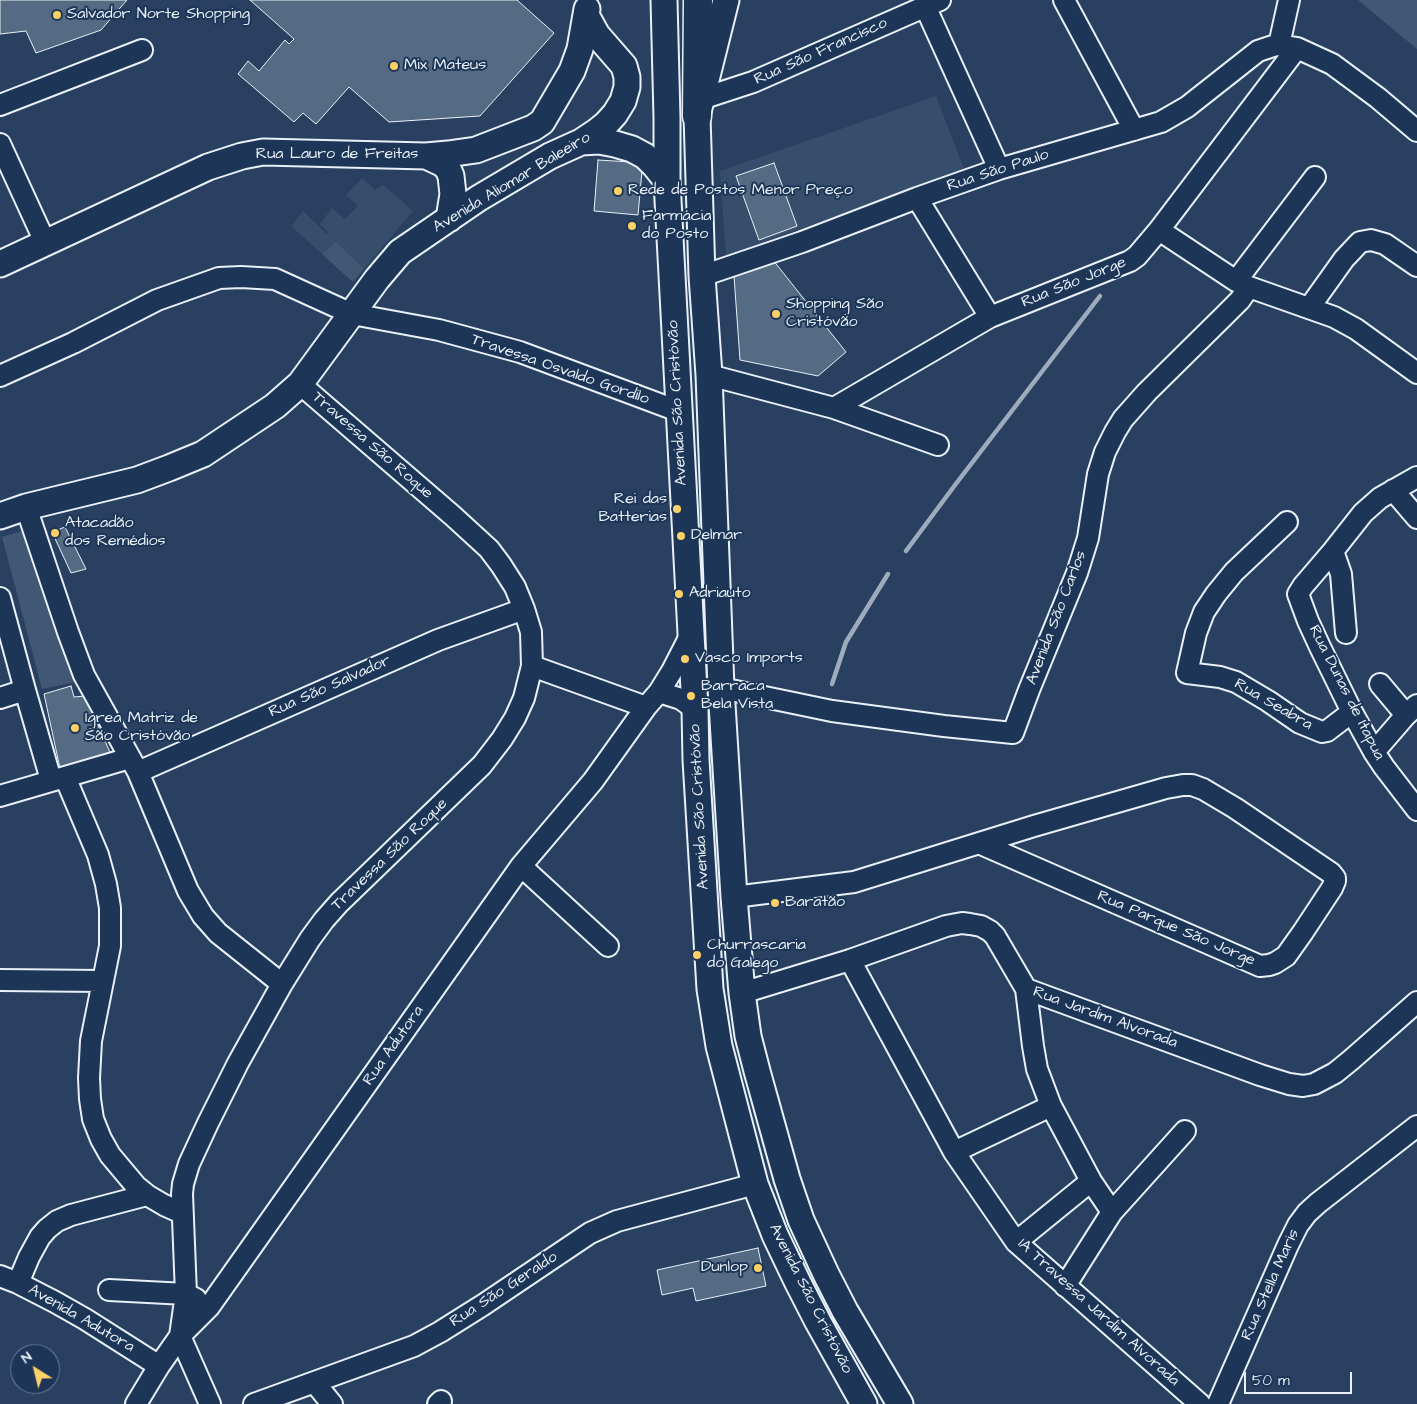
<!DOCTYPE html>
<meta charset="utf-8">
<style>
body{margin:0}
#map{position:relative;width:1417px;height:1404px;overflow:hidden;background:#294061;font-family:"Architects Daughter",sans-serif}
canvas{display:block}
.north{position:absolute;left:10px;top:1344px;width:50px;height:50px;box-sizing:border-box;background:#1d3557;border:1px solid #6e8097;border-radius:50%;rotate:324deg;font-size:14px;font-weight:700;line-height:20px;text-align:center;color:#e8f1f8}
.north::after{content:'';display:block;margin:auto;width:18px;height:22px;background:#ffd166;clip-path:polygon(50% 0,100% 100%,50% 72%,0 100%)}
.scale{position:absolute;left:1244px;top:1372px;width:108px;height:22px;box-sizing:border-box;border:2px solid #e8f1f8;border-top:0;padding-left:6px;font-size:15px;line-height:18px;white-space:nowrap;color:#e8f1f8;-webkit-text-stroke:4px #1d3557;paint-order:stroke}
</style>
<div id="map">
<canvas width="1417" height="1404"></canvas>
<div class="north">N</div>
<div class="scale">50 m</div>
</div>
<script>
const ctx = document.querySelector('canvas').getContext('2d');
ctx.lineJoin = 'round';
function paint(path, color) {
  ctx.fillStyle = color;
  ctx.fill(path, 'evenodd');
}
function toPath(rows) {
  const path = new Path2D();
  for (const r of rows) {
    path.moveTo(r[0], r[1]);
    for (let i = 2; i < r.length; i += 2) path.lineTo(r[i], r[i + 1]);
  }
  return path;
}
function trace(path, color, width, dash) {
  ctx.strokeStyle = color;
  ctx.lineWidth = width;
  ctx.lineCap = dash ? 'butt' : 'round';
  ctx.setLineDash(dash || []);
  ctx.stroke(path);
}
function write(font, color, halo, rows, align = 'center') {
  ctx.font = font + ' "Architects Daughter",sans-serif';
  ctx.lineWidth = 4;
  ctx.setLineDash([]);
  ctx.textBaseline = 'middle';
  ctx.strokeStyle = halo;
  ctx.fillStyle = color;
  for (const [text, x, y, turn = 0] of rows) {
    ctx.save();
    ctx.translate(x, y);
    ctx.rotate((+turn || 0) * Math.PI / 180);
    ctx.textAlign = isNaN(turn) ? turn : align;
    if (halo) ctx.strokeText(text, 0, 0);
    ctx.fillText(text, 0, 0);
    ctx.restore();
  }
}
paint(toPath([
 [936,96,964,169,726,256,720,171],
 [362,178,375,190,383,185,413,211,353,282,291,226,303,211,327,234,328,232,320,224,332,208,345,219,358,206,346,195]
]), '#364d6b');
paint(toPath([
 [1358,0,1417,0,1417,49],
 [336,242,364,269,353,282,322,254],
 [29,529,80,681,42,689,2,537]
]), '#415774');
trace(toPath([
 [906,551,955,485,1100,296],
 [832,684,846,642,888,574]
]), '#9dabbd', 4.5);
const building = toPath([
 [0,0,127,0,101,30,36,53,26,31,0,34,0,0],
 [250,0,517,0,554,33,480,116,389,122,349,87,316,124,303,113,294,122,238,74,248,61,259,71,285,40,289,44,294,39,250,0],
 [598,160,631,162,642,171,638,215,594,211,598,160],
 [774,163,797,226,759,240,736,176,774,163],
 [773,260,846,352,818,376,740,360,734,276,773,260],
 [65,527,86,569,71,573,52,532,65,527],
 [71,686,74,697,85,696,113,759,61,773,44,694,71,686],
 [758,1248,766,1286,696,1301,693,1288,662,1295,657,1270,758,1248]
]);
paint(building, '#556a83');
trace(building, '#e8f1f8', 1);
const minor = toPath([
 [1064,0,1134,130],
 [925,6,999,169],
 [1279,45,1289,0],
 [701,99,753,82,940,0],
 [0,105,142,50],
 [0,144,45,242],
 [917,198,990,317],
 [1159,230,1236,281,1249,287,1334,317,1356,329,1417,373],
 [702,276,802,242,917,198,999,169,1161,122,1187,107,1258,51,1273,46,1279,45,1297,48,1332,64,1378,98,1417,131],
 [1236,281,1315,177],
 [1309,308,1344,259,1360,242,1371,240,1385,244,1417,266],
 [709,375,834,408,938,445],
 [0,376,73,343,157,300,219,278,241,277,275,279,352,314,439,330,520,352,678,411],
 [834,408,990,317,1130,261,1137,256,1159,230,1297,48],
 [1417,477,1380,498,1363,513,1333,551,1303,586,1298,594,1308,621,1320,647,1352,712,1374,752,1384,767,1417,810],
 [1393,490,1417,518],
 [26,507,68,632,84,675,138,772,188,891,203,916,218,933,282,984],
 [1287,522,1234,572,1216,594,1204,612,1196,633,1187,673,1220,677,1236,682,1268,701,1300,723,1322,732,1327,731,1352,712],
 [1333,551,1341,574,1346,633],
 [0,598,25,690,51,780],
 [532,666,646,707],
 [1380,684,1406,715],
 [721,688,832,711,944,726,1013,733,1029,690,1077,573,1088,538,1098,474,1105,452,1115,432,1123,419,1147,392,1223,317,1240,300,1249,287],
 [659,692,681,699,695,709],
 [0,698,25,690],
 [1374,752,1406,715,1417,705],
 [138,772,438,640,524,609],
 [65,777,98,855,106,884,110,908,110,946,91,1041,89,1078,90,1099,93,1119,101,1139,110,1155,136,1186,147,1195,164,1205,182,1213],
 [0,796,130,758],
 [521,866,608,946],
 [734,897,854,882,1034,826,1166,788,1183,785,1192,785,1203,789,1235,808,1331,873,1335,878,1335,881,1332,888,1303,932,1286,956,1275,963,1269,965,1260,966,981,844],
 [850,960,954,1152,1016,1242,1200,1404],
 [0,980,102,981],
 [1026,989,1033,1046,1037,1069,1051,1106,1091,1181,1112,1212],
 [742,993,850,960,946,926,962,923,970,924,981,926,990,931,995,936,1026,989,1260,1075,1289,1084,1303,1086,1314,1084,1335,1073,1351,1060,1417,1002],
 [954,1152,1051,1106],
 [1016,1242,1091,1181],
 [0,1276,18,1283,55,1302,85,1319,159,1366],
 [18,1283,29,1257,40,1237,47,1229,57,1221,71,1215,147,1195],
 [1065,1286,1112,1212,1185,1131],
 [109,1290,186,1294,196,1299],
 [315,1383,332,1404],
 [136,1404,159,1366,180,1336,209,1307,521,866,593,781,646,707,659,692,672,671,690,636],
 [210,1404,180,1336,186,1294,182,1194,183,1184,189,1164,208,1123,238,1063,282,984,310,939,324,920,339,903,482,765,502,739,515,718,524,698,532,666,531,632,524,609,515,587,501,565,489,549,453,516,300,384],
 [254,1404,414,1346,440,1332,483,1305,590,1233,617,1221,755,1184],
 [438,1404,441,1401],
 [1218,1404,1288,1245,1298,1225,1307,1213,1318,1203,1417,1126]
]);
const major = toPath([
 [664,0,667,118,667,181,695,709,696,760,710,989,719,1046,755,1184,775,1235,798,1283,818,1322,864,1404],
 [726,0,697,116,702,276,709,375,721,688,734,897,742,993,748,1036,757,1071,787,1179,801,1220,826,1274,845,1311,900,1404],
 [581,142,599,141,615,144,632,149,645,156,655,166,667,181],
 [426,156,443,164,448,169,451,176,453,194,449,219],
 [0,264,208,167,242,156,263,152,426,156,448,154,476,150,533,128,542,122,572,71,580,49,587,9],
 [0,516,26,507,137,480,169,468,203,454,275,406,300,384,377,279,400,252,479,198,550,156,581,142,596,132,606,124,615,114,623,101,627,87,627,77,624,66,597,35,586,15]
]);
const highway = toPath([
 [697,116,698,0]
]);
trace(minor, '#e8f1f8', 24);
trace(major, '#e8f1f8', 29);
trace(highway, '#e8f1f8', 31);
trace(minor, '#1d3557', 20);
trace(major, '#1d3557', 25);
trace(highway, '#1d3557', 28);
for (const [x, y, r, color] of [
 [57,15,5,"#ffd166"],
 [394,66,5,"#ffd166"],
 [618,191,5,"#ffd166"],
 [632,226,5,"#ffd166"],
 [776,314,5,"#ffd166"],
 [677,509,5,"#ffd166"],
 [55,533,5,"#ffd166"],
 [681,536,5,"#ffd166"],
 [679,594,5,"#ffd166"],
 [685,659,5,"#ffd166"],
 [691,696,5,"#ffd166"],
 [75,728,5,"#ffd166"],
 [775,903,5,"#ffd166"],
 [697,955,5,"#ffd166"],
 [758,1268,5,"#ffd166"]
]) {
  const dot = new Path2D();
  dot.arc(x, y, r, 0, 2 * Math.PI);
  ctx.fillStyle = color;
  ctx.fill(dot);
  trace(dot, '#1d3557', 2);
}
write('16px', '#e8f1f8', '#1d3557', [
 ["Salvador Norte Shopping",67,15],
 ["Mix Mateus",404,66],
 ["Rede de Postos Menor Preço",628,191],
 ["Farmácia",642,217],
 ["do Posto",642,235],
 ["Shopping São",786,305],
 ["Cristóvão",786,323],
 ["Rei das",667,500,"right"],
 ["Batterias",667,518,"right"],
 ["Atacadão",65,524],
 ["dos Remédios",65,542],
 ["Delmar",691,536],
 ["Adriauto",689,594],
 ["Vasco Imports",695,659],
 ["Barraca",701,687],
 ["Bela Vista",701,705],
 ["Igrea Matriz de",85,719],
 ["São Cristóvão",85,737],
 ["Baratão",785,903],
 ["Churrascaria",707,946],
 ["do Galego",707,964],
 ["Dunlop",748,1268,"right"]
], 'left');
write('16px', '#e8f1f8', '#1d3557', [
 ["Rua São Francisco",821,52,-24],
 ["Rua Lauro de Freitas",337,155],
 ["Rua São Paulo",998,171,-18],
 ["Avenida Aliomar Baleeiro",512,183,-31],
 ["Rua São Jorge",1074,283,-22],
 ["Travessa Osvaldo Gordilo",560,370,19],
 ["Avenida São Cristóvão",678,403,-93],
 ["Travessa São Roque",372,446,41],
 ["Avenida São Carlos",1057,618,-69],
 ["Rua São Salvador",330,687,-24],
 ["Rua Dunas de Itapua",1346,693,63],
 ["Rua Seabra",1273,705,30],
 ["Avenida São Cristóvão",700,807,-93],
 ["Travessa São Roque",390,855,-44],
 ["Rua Parque São Jorge",1176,929,23],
 ["Rua Jardim Alvorada",1105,1018,20],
 ["Rua Adutora",394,1046,-55],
 ["Rua Stella Maris",1271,1285,-66],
 ["Rua São Geraldo",504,1290,-33],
 ["Avenida São Cristóvão",810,1299,63],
 ["1A Travessa Jardim Alvorada",1098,1313,42],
 ["Avenida Adutora",81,1319,30]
]);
</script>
